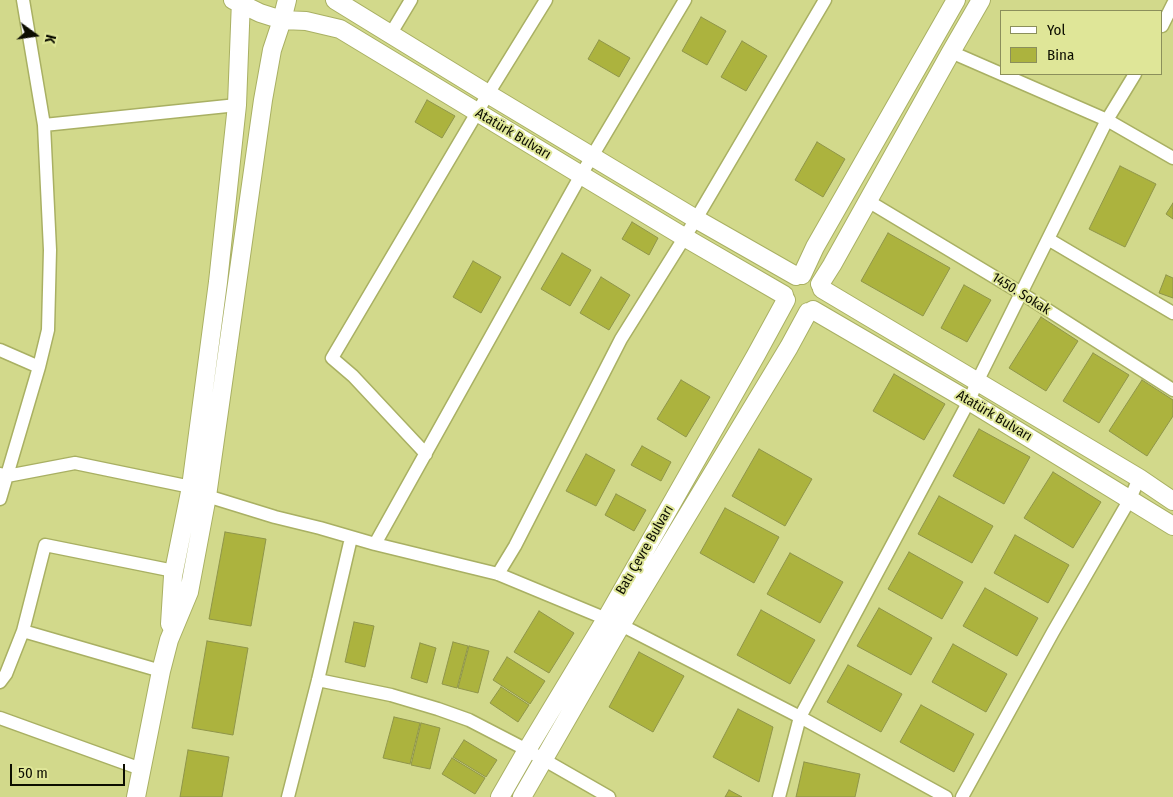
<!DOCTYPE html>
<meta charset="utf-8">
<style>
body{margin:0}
#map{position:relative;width:1173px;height:797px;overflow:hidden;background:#d2d98b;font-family:"Fira Sans Condensed",sans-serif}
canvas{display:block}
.legend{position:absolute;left:1000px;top:10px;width:162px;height:65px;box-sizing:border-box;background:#dfe698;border:1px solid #8b8f5b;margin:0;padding:6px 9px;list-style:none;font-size:15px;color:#0c0d00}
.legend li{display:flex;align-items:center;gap:10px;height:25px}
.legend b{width:25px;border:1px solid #8b8f5b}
.north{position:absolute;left:10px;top:10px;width:50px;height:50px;-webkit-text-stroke:4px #dfe698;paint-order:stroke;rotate:104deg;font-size:14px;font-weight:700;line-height:20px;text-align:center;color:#0c0d00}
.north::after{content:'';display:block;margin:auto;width:18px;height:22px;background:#0c0d00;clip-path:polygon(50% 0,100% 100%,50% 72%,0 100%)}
.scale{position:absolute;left:10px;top:764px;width:115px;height:22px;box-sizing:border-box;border:2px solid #0c0d00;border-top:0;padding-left:6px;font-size:15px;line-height:18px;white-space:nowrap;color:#0c0d00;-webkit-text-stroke:4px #dfe698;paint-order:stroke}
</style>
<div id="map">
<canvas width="1173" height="797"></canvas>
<ul class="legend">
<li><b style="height:6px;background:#fff"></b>Yol</li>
<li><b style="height:14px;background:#acb33e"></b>Bina</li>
</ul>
<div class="north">K</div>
<div class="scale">50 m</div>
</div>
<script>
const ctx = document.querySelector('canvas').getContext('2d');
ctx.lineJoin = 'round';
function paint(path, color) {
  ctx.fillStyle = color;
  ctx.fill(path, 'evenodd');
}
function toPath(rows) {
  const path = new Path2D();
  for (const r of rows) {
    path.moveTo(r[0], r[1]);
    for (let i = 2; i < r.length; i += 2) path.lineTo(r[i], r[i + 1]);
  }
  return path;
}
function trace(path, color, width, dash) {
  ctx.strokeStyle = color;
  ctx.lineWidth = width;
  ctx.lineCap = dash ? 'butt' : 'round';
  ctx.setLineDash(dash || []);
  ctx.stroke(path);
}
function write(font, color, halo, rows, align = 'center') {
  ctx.font = font + ' "Fira Sans Condensed",sans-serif';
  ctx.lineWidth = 4;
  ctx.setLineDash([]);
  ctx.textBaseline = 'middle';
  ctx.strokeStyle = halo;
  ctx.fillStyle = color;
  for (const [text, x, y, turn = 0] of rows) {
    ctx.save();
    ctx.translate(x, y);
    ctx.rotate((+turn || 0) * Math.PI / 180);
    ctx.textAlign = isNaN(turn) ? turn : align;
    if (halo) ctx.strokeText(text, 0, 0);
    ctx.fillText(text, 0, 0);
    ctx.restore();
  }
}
const building = toPath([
 [701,17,726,31,707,65,682,51,701,17],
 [599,40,630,58,619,77,588,59,599,40],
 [742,41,767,56,746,91,721,77,742,41],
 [427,100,455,116,442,138,415,122,427,100],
 [817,142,845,159,823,197,795,180,817,142],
 [1120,166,1156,184,1125,247,1089,229,1120,166],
 [1173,203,1173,219,1166,214,1173,203],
 [632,222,658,238,649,255,622,239,632,222],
 [888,233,950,268,923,316,861,281,888,233],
 [562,253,591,270,570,306,541,289,562,253],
 [473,261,501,277,481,313,453,297,473,261],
 [1166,275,1173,278,1173,298,1159,293,1166,275],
 [601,277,630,295,609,330,580,313,601,277],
 [964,285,991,300,967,342,941,328,964,285],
 [1041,317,1078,341,1046,391,1009,368,1041,317],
 [1093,353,1129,375,1099,423,1063,401,1093,353],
 [894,374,945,404,924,440,873,411,894,374],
 [681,380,710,397,686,437,657,419,681,380],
 [1142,380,1173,400,1173,416,1147,456,1109,431,1142,380],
 [979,429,1030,457,1004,504,953,476,979,429],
 [642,446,671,462,661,481,631,465,642,446],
 [759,449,812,479,785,526,732,496,759,449],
 [586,454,615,470,596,506,566,491,586,454],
 [1053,472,1101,502,1073,548,1024,518,1053,472],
 [616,494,646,510,634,531,605,515,616,494],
 [939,496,993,526,972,563,918,534,939,496],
 [725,508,779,537,754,583,700,553,725,508],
 [225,532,266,539,251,626,209,619,225,532],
 [1015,535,1069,565,1048,603,994,573,1015,535],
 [909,552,963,582,942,619,888,589,909,552],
 [790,553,843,582,820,623,767,594,790,553],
 [985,588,1038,618,1017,656,963,626,985,588],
 [879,608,932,638,911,675,857,646,879,608],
 [761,610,815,640,790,684,737,655,761,610],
 [539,611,574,633,549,673,514,652,539,611],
 [354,622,374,626,365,667,345,662,354,622],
 [207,641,248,648,233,735,192,728,207,641],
 [453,642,468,646,457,688,442,684,453,642],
 [420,643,436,648,427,683,411,678,420,643],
 [953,644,1007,674,986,712,932,682,953,644],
 [469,646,489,651,478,693,458,688,469,646],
 [639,652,684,676,653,732,609,707,639,652],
 [507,657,545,681,530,704,493,680,507,657],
 [848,665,902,694,881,732,827,702,848,665],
 [501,687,529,705,518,722,490,703,501,687],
 [921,705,974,734,954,772,900,742,921,705],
 [738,709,773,727,759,782,713,757,738,709],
 [394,717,420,723,410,764,383,758,394,717],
 [421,723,440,728,430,769,411,765,421,723],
 [464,740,497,760,486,777,453,757,464,740],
 [188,750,229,757,222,797,180,797,188,750],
 [452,758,485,778,475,794,442,774,452,758],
 [804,762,860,774,855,797,796,797,804,762],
 [729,790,742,797,725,797,729,790]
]);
paint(building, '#acb33e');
trace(building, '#8f9549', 1);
const minor = toPath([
 [1162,26,1173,4],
 [390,35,411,0],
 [951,52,1107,120,1173,158],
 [44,125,237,105],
 [868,201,1021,293,1173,390],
 [1048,239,1173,313],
 [0,350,39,367],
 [426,454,353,376,332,358,488,94,546,0],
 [0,474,7,476,75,463,191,487,207,496,275,517,320,528,375,544,498,574,621,625,800,717,946,797],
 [0,499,39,367,48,330,50,250,44,125,23,0],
 [375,544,581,175,685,0],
 [498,574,515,546,621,339,696,219,825,0],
 [23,631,45,545,174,571],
 [318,680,391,695,438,709,469,720,527,750,609,797],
 [0,682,6,674,23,631,161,671],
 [0,718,141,769],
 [288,797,318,680,351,538],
 [779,797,800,717,969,401,977,382,1107,120,1135,74],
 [962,797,1053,632,1130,499,1139,478]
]);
const secondary = toPath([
 [233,0,260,13,282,20,306,21,340,29,581,175,684,237,784,295],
 [335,0,488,94,696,219,796,276],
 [802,275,815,247,956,0],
 [820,284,832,265,951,52,981,0],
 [822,289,1139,478,1173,501],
 [813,310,969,401,1173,526],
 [170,624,173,576,191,487,218,282,237,105,241,0],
 [136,797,161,671,169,640,189,592,207,496,263,100,272,50,282,20,287,0],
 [500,797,527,750,606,619,756,355,786,300],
 [522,797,621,625,789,347,808,312]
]);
trace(minor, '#a9b063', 15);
trace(secondary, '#a9b063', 20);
trace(minor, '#fff', 12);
trace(secondary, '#fff', 18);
write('14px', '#0c0d00', '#dfe698', [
 ["Atatürk Bulvarı",513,134,31],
 ["1450. Sokak",1021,294,32],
 ["Atatürk Bulvarı",994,416,31],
 ["Batı Çevre Bulvarı",645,550,-60]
]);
</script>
